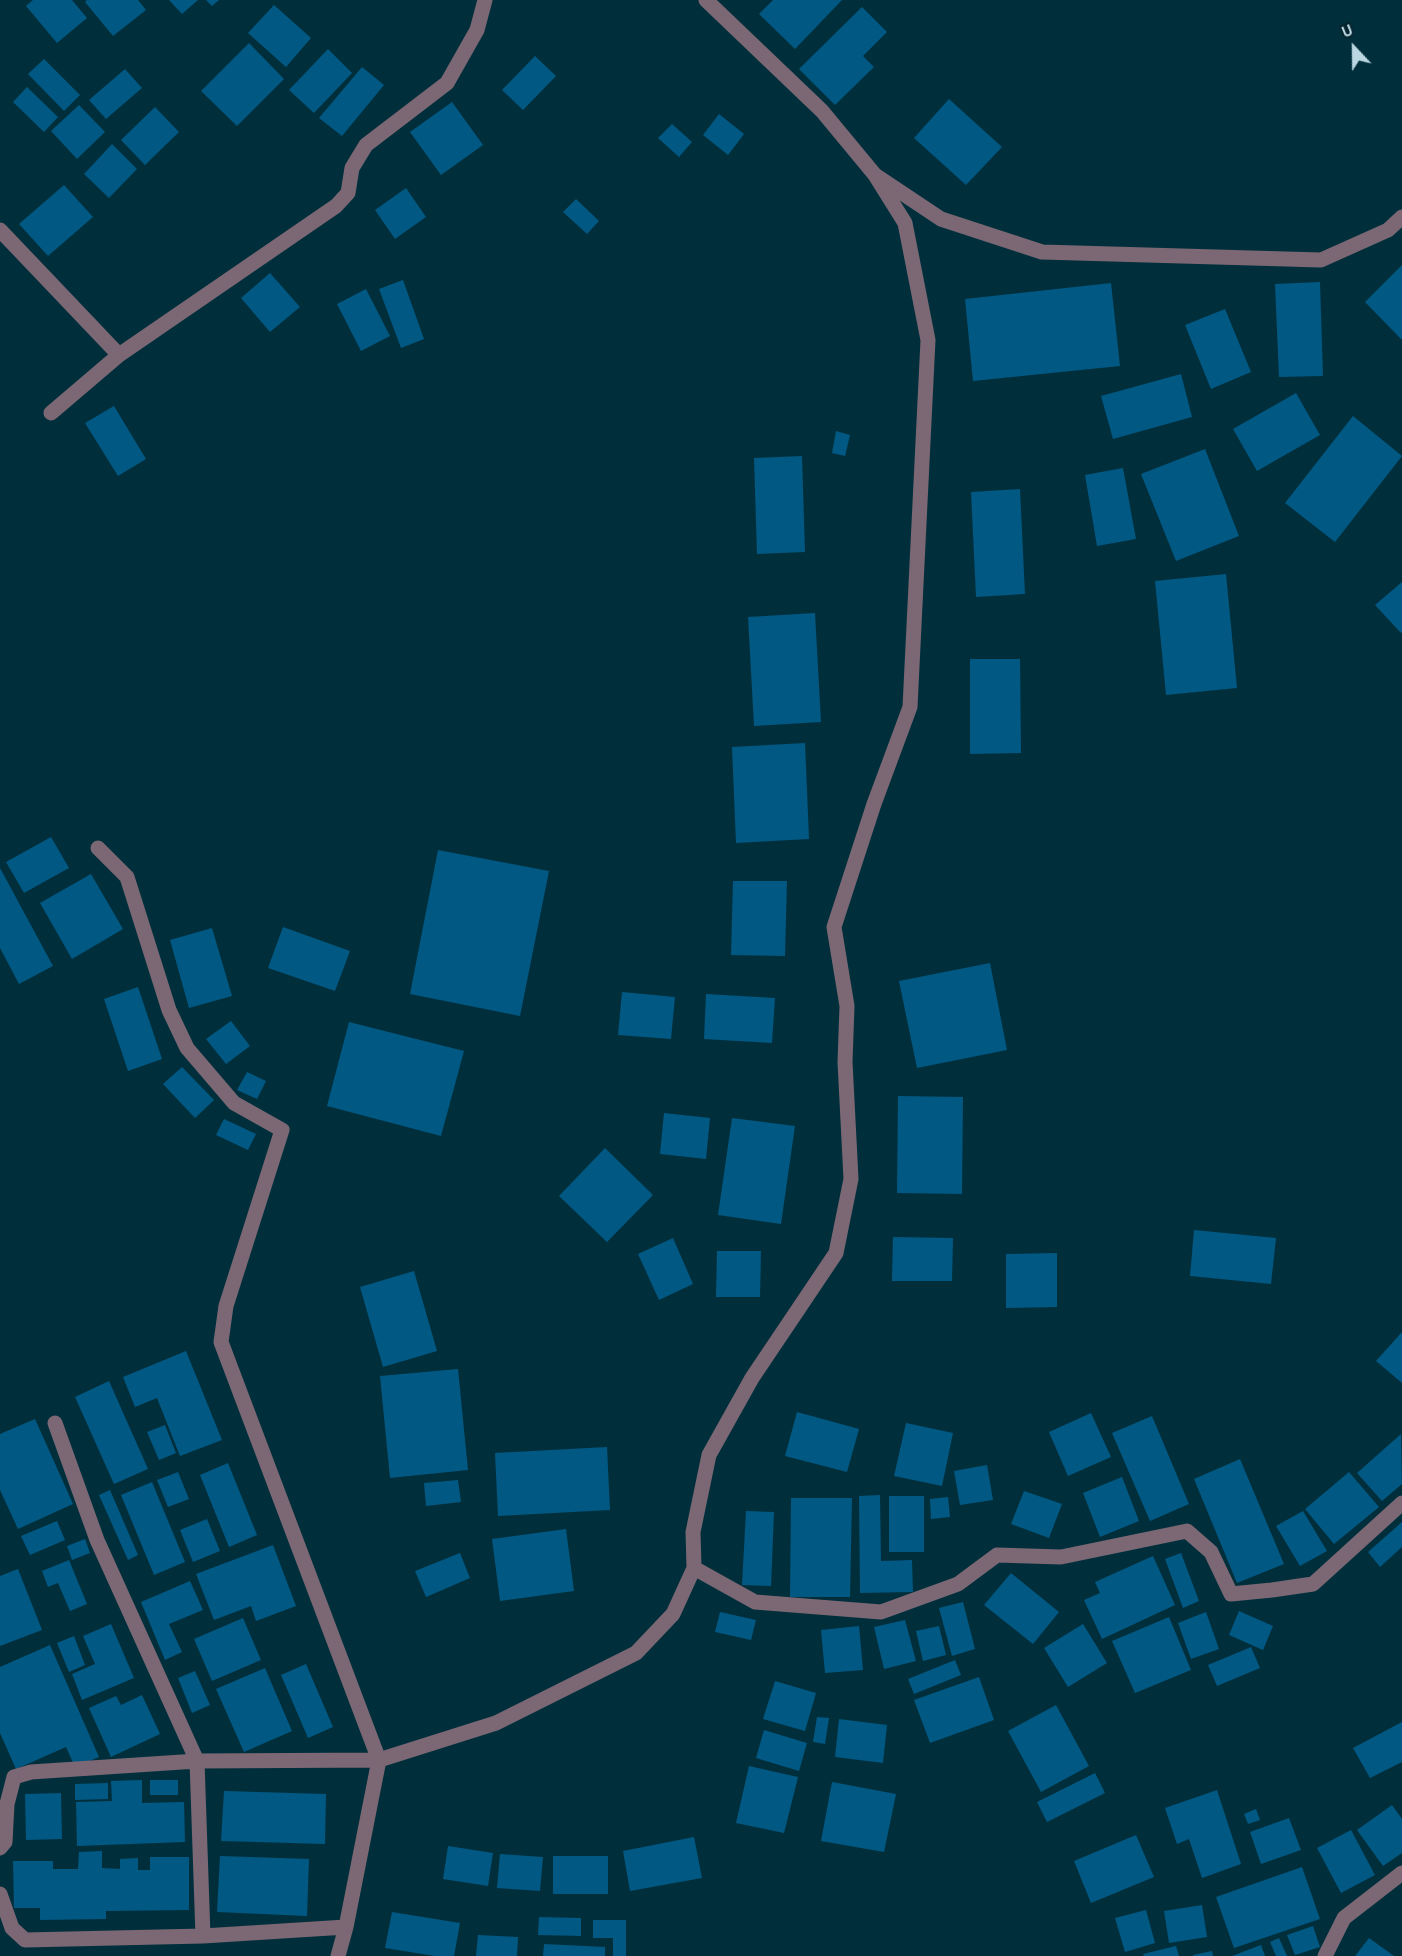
<!DOCTYPE html>
<style>
body{margin:0}
#map{position:relative;width:1402px;height:1956px;overflow:hidden;background:#002f3b;font-family:"Alegreya Sans",sans-serif}
canvas{display:block}
.north{position:absolute;left:1324px;top:18px;width:60px;height:60px;-webkit-text-stroke:4px #05242d;paint-order:stroke;rotate:338deg;font-size:16px;font-weight:700;line-height:24px;text-align:center;color:#bbd7e1}
.north::after{content:'';display:block;margin:auto;width:21px;height:27px;background:#bbd7e1;clip-path:polygon(50% 0,100% 100%,50% 72%,0 100%)}
</style>
<div id="map">
<canvas width="1402" height="1956"></canvas>
<div class="north">U</div>
</div>
<script>
const ctx = document.querySelector('canvas').getContext('2d');
ctx.lineJoin = 'round';
function paint(path, color) {
  ctx.fillStyle = color;
  ctx.fill(path, 'evenodd');
}
function toPath(rows) {
  const path = new Path2D();
  for (const r of rows) {
    path.moveTo(r[0], r[1]);
    for (let i = 2; i < r.length; i += 2) path.lineTo(r[i], r[i + 1]);
  }
  return path;
}
function trace(path, color, width, dash) {
  ctx.strokeStyle = color;
  ctx.lineWidth = width;
  ctx.lineCap = dash ? 'butt' : 'round';
  ctx.setLineDash(dash || []);
  ctx.stroke(path);
}
paint(toPath([
 [33,0,72,0,87,18,57,43,26,6],
 [87,0,138,0,146,10,113,36,85,2],
 [169,0,198,0,182,14],
 [206,0,219,0,212,6],
 [773,0,842,0,795,49,759,14],
 [274,5,311,38,286,67,248,33],
 [862,7,887,32,863,56,874,67,835,105,799,69],
 [249,43,284,79,237,126,201,91],
 [328,49,352,73,314,113,289,90],
 [535,56,556,76,523,110,502,90],
 [44,59,80,95,64,111,28,74],
 [362,67,384,85,342,136,319,118],
 [125,69,142,88,106,119,89,100],
 [27,87,58,117,44,132,13,102],
 [949,99,1002,147,966,185,914,138],
 [452,102,483,145,441,175,410,132],
 [79,105,105,132,77,159,51,131],
 [155,107,179,132,145,165,121,140],
 [719,114,744,134,728,155,703,135],
 [672,124,692,142,679,157,658,138],
 [112,144,137,169,109,198,84,174],
 [64,185,93,217,48,256,19,224],
 [406,188,426,217,395,239,375,210],
 [576,199,599,221,587,234,563,212],
 [1402,265,1402,340,1365,302],
 [270,273,300,307,270,332,241,298],
 [403,280,424,339,401,348,379,289],
 [1320,282,1323,376,1279,377,1275,284],
 [1111,283,1120,366,973,381,965,299],
 [366,289,390,336,361,351,337,304],
 [1225,309,1251,372,1211,389,1185,325],
 [1181,374,1192,417,1113,439,1101,396],
 [1296,393,1320,435,1257,471,1233,429],
 [114,406,146,459,118,476,85,423],
 [1353,416,1402,456,1335,542,1285,503],
 [836,431,850,435,845,456,832,453],
 [1205,449,1239,536,1176,561,1141,474],
 [802,456,805,552,757,554,754,458],
 [1123,468,1136,539,1097,546,1085,475],
 [1020,489,1025,594,976,597,971,492],
 [1226,574,1237,688,1166,695,1155,581],
 [1402,582,1402,632,1401,633,1375,605],
 [815,613,821,722,754,726,748,617],
 [970,659,1020,659,1021,753,970,754],
 [805,743,809,839,736,843,732,747],
 [51,837,69,868,24,893,6,862],
 [438,850,549,871,520,1016,410,994],
 [0,868,53,966,19,984,0,948],
 [91,874,123,929,72,959,40,903],
 [733,881,787,881,785,956,731,955],
 [283,927,350,951,335,991,268,968],
 [212,928,232,996,189,1008,170,940],
 [990,963,1007,1050,917,1068,899,981],
 [138,987,162,1059,128,1071,104,999],
 [622,992,675,997,671,1039,618,1035],
 [706,994,775,998,772,1043,704,1039],
 [231,1021,250,1046,226,1064,206,1039],
 [349,1022,464,1051,441,1136,327,1106],
 [182,1067,214,1100,195,1118,163,1084],
 [247,1072,266,1081,257,1099,237,1090],
 [898,1096,963,1097,962,1194,897,1193],
 [664,1113,710,1118,706,1159,660,1154],
 [732,1118,795,1126,781,1224,718,1215],
 [224,1119,256,1134,248,1150,216,1135],
 [605,1148,653,1195,607,1242,559,1196],
 [1194,1230,1276,1238,1271,1284,1190,1276],
 [893,1237,953,1238,952,1281,892,1281],
 [673,1238,693,1284,659,1300,638,1254],
 [717,1251,761,1251,760,1297,716,1297],
 [1057,1253,1057,1307,1006,1308,1006,1254],
 [414,1271,437,1351,383,1367,360,1287],
 [1402,1332,1402,1383,1376,1361],
 [186,1351,222,1440,180,1456,157,1398,135,1407,123,1377],
 [458,1369,468,1470,390,1478,380,1376],
 [109,1381,148,1469,114,1484,75,1397],
 [797,1412,859,1429,847,1472,785,1456],
 [1091,1413,1111,1457,1068,1476,1049,1432],
 [1152,1416,1189,1504,1150,1521,1112,1433],
 [35,1419,73,1504,18,1529,0,1490,0,1434],
 [906,1423,953,1433,942,1486,894,1476],
 [165,1425,176,1453,159,1460,147,1432],
 [1401,1434,1402,1484,1382,1501,1357,1473],
 [607,1447,610,1510,498,1516,495,1453],
 [1240,1459,1284,1564,1237,1583,1194,1479],
 [228,1463,257,1535,229,1547,200,1475],
 [987,1465,993,1500,960,1505,954,1471],
 [178,1472,189,1499,168,1507,157,1480],
 [1349,1472,1379,1507,1334,1544,1305,1509],
 [1122,1477,1139,1521,1100,1537,1083,1493],
 [458,1480,461,1502,426,1506,424,1483],
 [152,1482,185,1562,154,1575,121,1495],
 [110,1490,138,1555,128,1560,99,1495],
 [1024,1491,1062,1504,1049,1538,1011,1524],
 [880,1495,881,1561,912,1560,913,1592,860,1593,859,1496],
 [889,1496,924,1496,924,1552,889,1552],
 [948,1497,950,1517,931,1519,930,1499],
 [791,1498,852,1498,850,1597,790,1597],
 [746,1511,774,1512,771,1586,742,1585],
 [1303,1511,1327,1551,1300,1566,1276,1526],
 [207,1519,220,1551,193,1562,180,1530],
 [57,1521,65,1540,30,1555,21,1536],
 [1402,1522,1402,1547,1380,1567,1368,1552],
 [566,1529,574,1591,500,1601,492,1539],
 [85,1539,90,1553,72,1560,67,1546],
 [273,1545,296,1606,256,1621,251,1606,214,1620,196,1574],
 [460,1553,470,1578,426,1597,415,1571],
 [1181,1553,1199,1601,1183,1608,1165,1559],
 [1153,1556,1175,1605,1102,1639,1084,1600,1100,1593,1095,1582],
 [69,1560,87,1604,70,1611,58,1583,48,1587,42,1571],
 [18,1569,42,1630,0,1646,0,1576],
 [1011,1573,1059,1612,1033,1644,984,1605],
 [190,1581,203,1610,169,1624,182,1652,165,1660,141,1602],
 [963,1602,975,1649,952,1656,939,1608],
 [1239,1611,1273,1626,1263,1650,1229,1635],
 [720,1612,756,1620,751,1640,715,1632],
 [1206,1612,1219,1649,1191,1659,1178,1623],
 [1169,1617,1191,1670,1135,1693,1112,1641],
 [243,1618,261,1660,212,1681,194,1639],
 [905,1620,916,1661,884,1669,874,1627],
 [111,1624,134,1678,82,1700,72,1674,95,1664,83,1636],
 [1083,1624,1107,1663,1068,1687,1044,1648],
 [859,1626,863,1670,825,1673,821,1630],
 [939,1626,946,1655,923,1661,916,1631],
 [74,1636,85,1665,69,1672,57,1643],
 [50,1645,99,1757,75,1767,66,1747,16,1769,0,1733,0,1667],
 [1251,1647,1260,1668,1217,1686,1208,1665],
 [955,1660,961,1675,914,1694,908,1679],
 [306,1664,333,1727,308,1738,281,1675],
 [265,1668,292,1731,244,1752,216,1689],
 [195,1671,210,1705,192,1713,178,1678],
 [979,1677,994,1720,930,1743,914,1700],
 [775,1681,816,1693,805,1731,763,1719],
 [142,1695,160,1734,111,1757,89,1708,116,1696,121,1705],
 [1056,1705,1089,1766,1041,1792,1008,1731],
 [817,1717,829,1718,825,1744,813,1742],
 [839,1719,887,1725,883,1763,835,1757],
 [1402,1722,1402,1762,1370,1778,1353,1748],
 [764,1730,807,1743,799,1771,756,1758],
 [749,1766,798,1777,784,1833,736,1823],
 [1095,1773,1105,1793,1047,1822,1037,1802],
 [142,1780,142,1803,184,1802,185,1842,77,1846,76,1802,112,1801,111,1781],
 [150,1780,178,1780,178,1795,150,1795],
 [832,1782,896,1794,884,1852,821,1841],
 [108,1783,108,1799,75,1800,75,1784],
 [1217,1790,1241,1864,1202,1878,1189,1839,1177,1844,1165,1808],
 [224,1791,326,1794,325,1844,221,1841],
 [61,1793,62,1839,26,1840,25,1794],
 [1392,1805,1402,1819,1402,1853,1383,1866,1357,1830],
 [1256,1809,1260,1820,1248,1824,1244,1814],
 [1289,1818,1301,1850,1261,1864,1250,1832],
 [1351,1830,1375,1875,1341,1893,1317,1848],
 [1136,1835,1154,1877,1091,1903,1074,1861],
 [694,1837,702,1878,630,1891,623,1851],
 [448,1846,493,1853,488,1886,443,1879],
 [102,1851,102,1868,120,1869,120,1859,138,1858,138,1870,150,1870,150,1857,189,1857,189,1910,106,1911,106,1919,40,1920,40,1908,14,1908,13,1861,53,1861,53,1869,78,1869,79,1852],
 [500,1854,543,1857,540,1891,497,1888],
 [220,1856,309,1859,307,1916,217,1912],
 [553,1856,608,1856,608,1894,553,1894],
 [1302,1867,1320,1919,1234,1948,1216,1897],
 [1202,1905,1207,1937,1169,1943,1164,1911],
 [1146,1910,1155,1943,1125,1952,1115,1918],
 [392,1912,460,1923,454,1956,435,1956,385,1948],
 [539,1917,581,1918,581,1936,538,1935],
 [593,1920,626,1920,626,1956,613,1956,613,1938,593,1938],
 [1313,1926,1320,1947,1295,1955,1287,1935],
 [478,1935,518,1937,517,1956,476,1956],
 [1279,1938,1287,1956,1276,1956,1270,1942],
 [1369,1938,1394,1956,1355,1956],
 [544,1944,605,1947,605,1956,543,1956],
 [1261,1945,1265,1956,1232,1956],
 [1176,1946,1179,1956,1144,1956,1143,1954],
 [1212,1951,1213,1956,1193,1956,1193,1955]
]), '#005883');
trace(toPath([
 [706,0,822,111,875,175,941,219,1042,252,1321,260,1388,230,1402,217],
 [0,230,119,355],
 [51,413,119,355,336,206,348,193,352,168,366,145,447,83,477,30,485,0],
 [98,848,127,877,169,1010,187,1048,234,1103,282,1130,226,1306,221,1342,379,1760,346,1927,338,1956],
 [55,1423,97,1540,197,1761,203,1936],
 [694,1568,755,1602,881,1612,958,1584,997,1555,1061,1557,1187,1531,1211,1552,1231,1594,1272,1590,1313,1584,1402,1503],
 [0,1848,5,1842,7,1804,14,1777,31,1772,197,1761,379,1760,496,1723,636,1653,673,1614,694,1568,693,1532,709,1455,752,1378,836,1253,851,1179,845,1062,847,1006,834,927,874,804,910,707,928,340,905,223,875,175],
 [0,1894,12,1928,25,1940,203,1936,346,1927],
 [1325,1956,1344,1918,1402,1873]
]), '#7b6874', 15);
</script>
